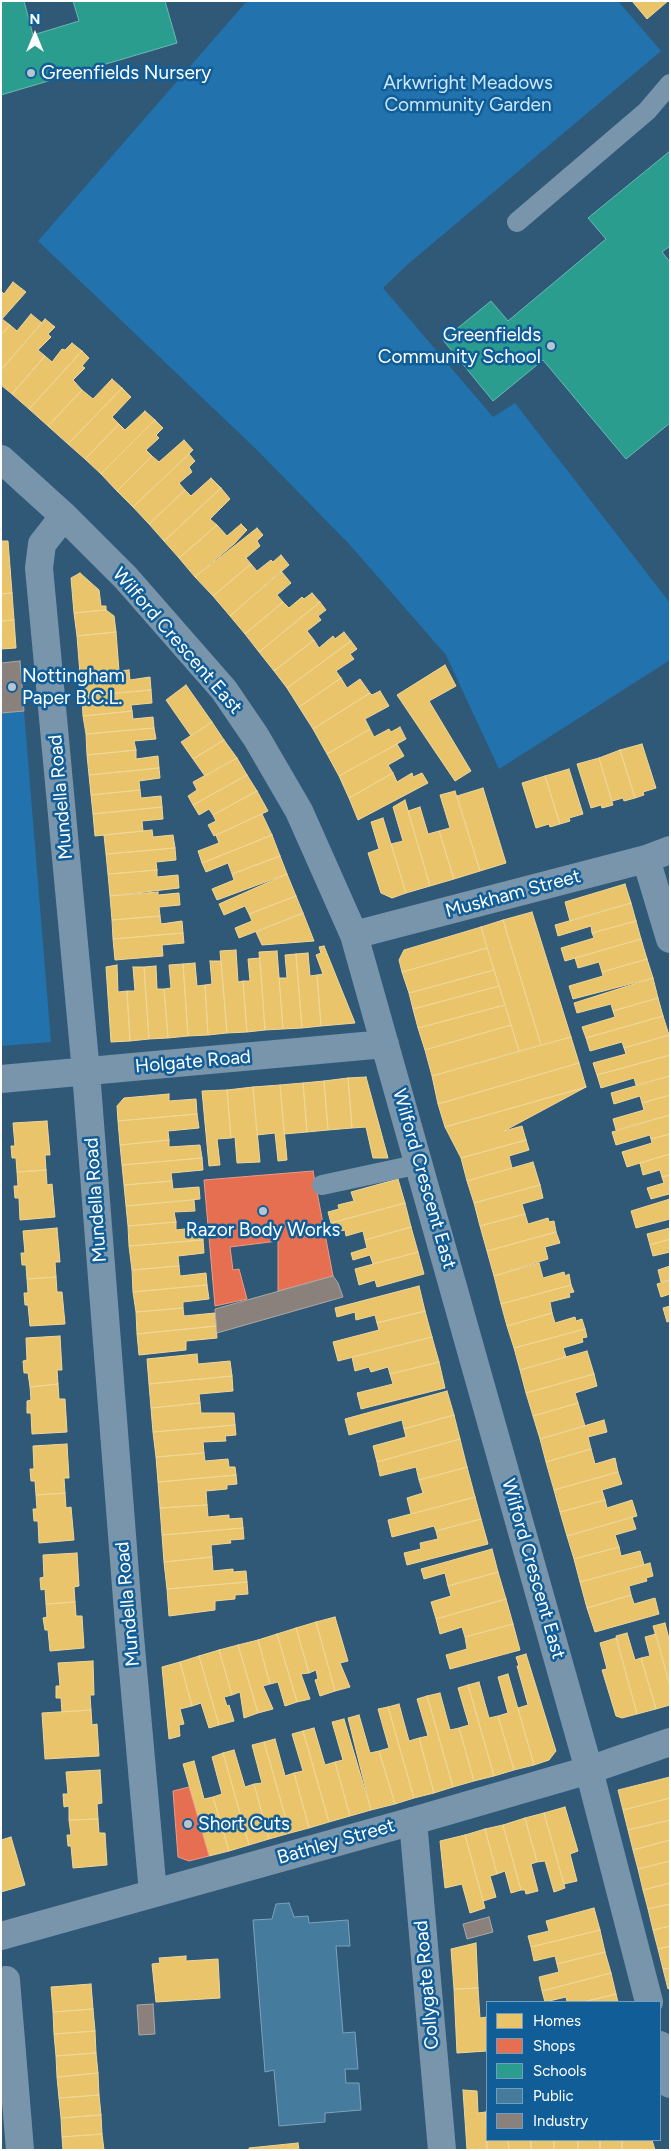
<!DOCTYPE html>
<style>
body{margin:0}
#map{position:relative;width:671px;height:2151px;overflow:hidden;background:#305978;font-family:Figtree,sans-serif}
canvas{display:block}
.frame{position:absolute;inset:0;border:2px solid #fff;pointer-events:none}
.legend{position:absolute;left:486px;top:2001px;width:175px;height:140px;box-sizing:border-box;background:#115d97;border:1px solid #709ec1;margin:0;padding:6px 9px;list-style:none;font-size:15px;color:#fff}
.legend li{display:flex;align-items:center;gap:10px;height:25px}
.legend b{width:25px;border:1px solid #709ec1}
.north{position:absolute;left:10px;top:10px;width:50px;height:50px;-webkit-text-stroke:4px #115d97;paint-order:stroke;rotate:0deg;font-size:14px;font-weight:700;line-height:20px;text-align:center;color:#fff}
.north::after{content:'';display:block;margin:auto;width:18px;height:22px;background:#fff;clip-path:polygon(50% 0,100% 100%,50% 72%,0 100%)}
</style>
<div id="map">
<canvas width="671" height="2151"></canvas>
<div class="frame"></div>
<ul class="legend">
<li><b style="height:14px;background:#e9c46a"></b>Homes</li>
<li><b style="height:14px;background:#e76f51"></b>Shops</li>
<li><b style="height:14px;background:#2a9d8f"></b>Schools</li>
<li><b style="height:14px;background:#457b9d"></b>Public</li>
<li><b style="height:14px;background:#8a817c"></b>Industry</li>
</ul>
<div class="north">N</div>
</div>
<script>
const ctx = document.querySelector('canvas').getContext('2d');
ctx.lineJoin = 'round';
function paint(path, color) {
  ctx.fillStyle = color;
  ctx.fill(path, 'evenodd');
}
function toPath(rows) {
  const path = new Path2D();
  for (const r of rows) {
    path.moveTo(r[0], r[1]);
    for (let i = 2; i < r.length; i += 2) path.lineTo(r[i], r[i + 1]);
  }
  return path;
}
function trace(path, color, width, dash) {
  ctx.strokeStyle = color;
  ctx.lineWidth = width;
  ctx.lineCap = dash ? 'butt' : 'round';
  ctx.setLineDash(dash || []);
  ctx.stroke(path);
}
function write(font, color, halo, rows, align = 'center') {
  ctx.font = font + ' Figtree,sans-serif';
  ctx.lineWidth = 5;
  ctx.setLineDash([]);
  ctx.textBaseline = 'middle';
  ctx.strokeStyle = halo;
  ctx.fillStyle = color;
  for (const [text, x, y, turn = 0] of rows) {
    ctx.save();
    ctx.translate(x, y);
    ctx.rotate((+turn || 0) * Math.PI / 180);
    ctx.textAlign = isNaN(turn) ? turn : align;
    if (halo) ctx.strokeText(text, 0, 0);
    ctx.fillText(text, 0, 0);
    ctx.restore();
  }
}
paint(toPath([
 [247,1,618,1,661,51,407,265,383,288,493,417,515,403,670,603,670,660,499,769,446,655,350,545,257,450,38,241],
 [24,711,51,1042,1,1046,1,713]
]), '#2272ad');
const homes = toPath([
 [632,1,668,1,647,19,632,1],
 [13,282,26,292,2,319,10,325,1,335,1,291,4,294,13,282],
 [31,314,42,323,1,370,1,335,10,325,17,331,31,314],
 [45,319,55,327,48,334,51,337,38,350,45,356,12,394,1,385,1,370,45,319],
 [72,343,82,351,29,409,12,394,45,356,52,362,62,349,65,350,72,343],
 [82,351,89,358,82,366,85,368,73,380,82,390,48,426,29,409,82,351],
 [112,379,122,388,68,444,48,426,82,390,93,399,112,379],
 [122,388,131,397,112,417,119,424,85,459,68,444,122,388],
 [145,411,155,420,101,474,85,459,119,424,125,430,145,411],
 [155,420,163,428,156,435,159,438,146,450,152,456,117,491,101,474,155,420],
 [184,440,193,450,133,507,117,491,152,456,159,462,184,440],
 [189,454,195,461,189,467,192,472,179,483,185,490,149,524,133,507,189,454],
 [211,478,221,488,164,541,149,524,185,490,191,496,211,478],
 [221,488,230,499,210,519,217,525,179,558,164,541,221,488],
 [241,524,247,530,234,544,195,577,179,558,217,525,227,536,241,524],
 [257,528,263,535,257,541,260,546,246,558,251,564,213,596,195,577,257,528],
 [1,541,8,541,12,593,1,594,1,541],
 [281,555,289,565,230,616,213,596,251,564,257,571,271,560,273,562,281,555],
 [281,571,291,583,277,595,283,602,245,634,230,616,281,571],
 [80,573,99,590,101,606,106,606,106,610,74,613,71,578,80,573],
 [12,593,14,620,1,621,1,594,12,593],
 [312,593,320,602,259,652,245,634,283,602,289,608,302,597,304,599,312,593],
 [320,602,326,610,318,616,321,620,307,631,314,640,274,671,259,652,320,602],
 [106,610,114,616,116,632,77,636,74,613,106,610],
 [14,620,16,648,1,649,1,621,14,620],
 [116,632,119,671,80,674,77,636,116,632],
 [344,632,351,641,287,688,274,671,314,640,319,648,333,636,335,639,344,632],
 [351,641,357,649,350,654,354,659,336,671,341,678,299,707,287,688,351,641],
 [445,665,456,686,429,701,471,771,455,781,397,695,445,665],
 [129,670,130,680,150,677,151,690,82,696,80,674,129,670],
 [341,678,347,688,360,679,370,693,313,729,299,707,341,678],
 [186,685,212,722,191,736,166,700,186,685],
 [151,690,152,703,131,705,132,711,83,716,82,696,151,690],
 [380,691,389,706,365,719,370,729,327,754,313,729,370,693,372,695,380,691],
 [132,711,133,719,153,717,154,728,86,734,83,716,132,711],
 [212,722,224,740,193,759,181,742,212,722],
 [400,727,406,739,339,776,327,754,370,729,374,737,389,729,391,732,400,727],
 [154,728,156,739,134,741,136,750,87,755,86,734,154,728],
 [224,740,237,758,205,776,193,759,224,740],
 [397,744,404,756,388,765,393,773,349,798,339,776,397,744],
 [642,744,656,788,643,792,644,795,635,798,620,750,642,744],
 [136,750,136,759,158,756,159,768,89,775,87,755,136,750],
 [620,750,635,798,624,801,623,798,612,801,599,758,620,750],
 [237,758,247,775,193,805,188,796,197,790,193,782,237,758],
 [599,758,613,805,602,808,601,805,591,808,577,764,599,758],
 [159,768,160,778,139,781,140,790,91,795,89,775,159,768],
 [569,769,583,814,569,818,570,821,560,824,545,776,569,769],
 [393,773,397,782,412,773,413,777,422,773,428,783,358,820,349,798,393,773],
 [247,775,257,791,213,815,209,809,199,815,193,805,247,775],
 [545,776,560,824,550,827,549,824,536,828,522,783,545,776],
 [483,788,506,863,480,871,457,796,483,788],
 [140,790,141,798,161,796,162,807,93,814,91,795,140,790],
 [257,791,268,811,214,836,208,825,216,821,213,815,257,791],
 [455,791,480,871,454,879,439,831,450,828,440,795,455,791],
 [405,800,430,886,406,893,391,844,403,841,393,807,405,800],
 [162,807,163,819,142,821,143,831,95,836,93,814,162,807],
 [420,807,428,834,439,831,454,879,430,886,408,811,420,807],
 [262,814,272,835,202,863,198,851,219,843,216,835,262,814],
 [383,818,406,893,392,898,381,893,368,853,379,849,371,822,383,818],
 [152,830,153,837,173,835,175,848,106,854,104,835,152,830],
 [272,835,280,856,232,874,228,863,206,872,202,863,272,835],
 [175,848,176,860,156,862,157,870,108,874,106,854,175,848],
 [280,856,287,874,217,900,212,889,234,880,232,874,280,856],
 [157,870,157,877,178,875,179,888,110,896,108,874,157,870],
 [287,874,296,896,249,914,245,906,224,915,219,904,287,874],
 [625,884,631,903,570,921,565,902,625,884],
 [158,892,158,895,179,893,180,905,159,907,160,916,112,920,110,896,158,892],
 [296,896,303,913,239,938,235,928,252,921,249,914,296,896],
 [631,903,636,921,592,933,591,926,558,936,555,925,631,903],
 [532,912,571,1037,541,1045,503,920,532,912],
 [303,913,314,941,262,945,256,932,303,913],
 [160,916,161,924,182,921,183,933,113,939,112,920,160,916],
 [503,920,541,1045,519,1051,481,927,503,920],
 [636,921,641,939,565,961,561,948,594,938,592,933,636,921],
 [481,927,487,948,402,972,399,960,404,950,481,927],
 [183,933,184,943,162,945,163,956,115,960,113,939,183,933],
 [641,939,647,959,602,972,599,962,578,968,575,958,641,939],
 [324,946,355,1023,321,1026,317,975,323,974,316,955,321,953,319,947,324,946],
 [487,948,494,970,409,993,402,972,487,948],
 [236,950,238,982,243,981,247,1032,227,1033,220,951,236,950],
 [277,951,283,1029,265,1030,259,952,277,951],
 [308,953,310,976,317,975,321,1026,302,1028,296,954,308,953],
 [296,954,302,1028,283,1029,279,978,287,978,285,955,296,954],
 [260,958,265,1030,247,1032,243,981,250,981,248,959,260,958],
 [647,959,653,978,573,999,569,986,603,976,602,972,647,959],
 [210,961,221,961,227,1033,208,1035,205,985,212,984,210,961],
 [195,963,197,986,205,985,208,1035,188,1036,183,964,195,963],
 [183,964,188,1036,168,1038,164,989,171,988,169,965,183,964],
 [117,965,118,992,127,991,130,1041,111,1042,106,967,117,965],
 [156,966,157,989,164,989,168,1038,149,1039,144,967,156,966],
 [133,967,144,967,149,1039,130,1041,127,991,135,991,133,967],
 [494,970,499,986,413,1009,409,993,494,970],
 [653,978,658,998,613,1011,611,1004,577,1013,574,1003,653,978],
 [499,986,505,1005,418,1028,413,1009,499,986],
 [658,998,663,1016,586,1038,582,1027,615,1017,613,1011,658,998],
 [505,1005,511,1025,425,1050,418,1028,505,1005],
 [663,1016,669,1035,624,1048,622,1042,590,1051,586,1038,663,1016],
 [511,1025,519,1051,432,1076,425,1050,511,1025],
 [669,1035,670,1055,597,1075,593,1063,626,1054,624,1048,669,1035],
 [571,1037,579,1063,438,1104,432,1076,571,1037],
 [670,1055,670,1076,636,1085,634,1078,601,1088,597,1075,670,1055],
 [579,1063,586,1087,445,1127,438,1104,579,1063],
 [670,1076,670,1095,642,1103,640,1096,614,1104,611,1093,670,1076],
 [366,1077,388,1158,373,1158,366,1127,352,1128,348,1078,366,1077],
 [348,1078,352,1128,328,1130,324,1081,348,1078],
 [324,1081,328,1130,307,1132,303,1083,324,1081],
 [303,1083,307,1132,284,1134,280,1085,303,1083],
 [280,1085,287,1160,278,1161,275,1133,257,1135,253,1087,280,1085],
 [253,1087,260,1162,237,1163,235,1137,231,1138,227,1090,253,1087],
 [586,1087,504,1131,522,1126,526,1140,461,1158,445,1127,586,1087],
 [227,1090,231,1138,217,1139,220,1165,209,1166,202,1091,227,1090],
 [169,1094,169,1101,196,1099,197,1114,118,1121,117,1106,124,1098,169,1094],
 [670,1095,670,1115,616,1130,613,1119,644,1110,642,1103,670,1095],
 [197,1114,199,1128,168,1131,169,1140,120,1145,118,1121,197,1114],
 [670,1115,670,1134,651,1139,650,1135,616,1145,612,1132,670,1115],
 [47,1121,50,1155,45,1155,46,1170,17,1172,16,1158,12,1158,11,1146,15,1146,13,1123,47,1121],
 [670,1134,670,1154,627,1167,622,1152,652,1143,651,1139,670,1134],
 [169,1140,169,1147,200,1145,202,1158,122,1165,120,1145,169,1140],
 [526,1140,529,1150,509,1156,512,1168,467,1181,461,1158,526,1140],
 [670,1154,670,1175,662,1177,660,1170,643,1175,640,1163,670,1154],
 [202,1158,203,1170,171,1173,172,1181,124,1185,122,1165,202,1158],
 [533,1162,540,1185,474,1203,467,1181,533,1162],
 [46,1170,47,1185,52,1184,55,1217,20,1220,19,1198,15,1198,14,1186,18,1186,17,1172,46,1170],
 [670,1175,670,1196,669,1194,651,1199,647,1188,664,1183,662,1177,670,1175],
 [398,1179,405,1203,331,1223,328,1212,339,1209,338,1205,354,1201,351,1192,398,1179],
 [172,1181,173,1189,199,1187,200,1199,126,1206,124,1185,172,1181],
 [540,1185,543,1198,522,1204,525,1214,480,1226,474,1203,540,1185],
 [670,1199,670,1219,636,1228,631,1211,670,1199],
 [194,1200,195,1211,174,1212,176,1222,128,1226,126,1206,194,1200],
 [405,1203,411,1227,365,1240,363,1231,346,1236,345,1230,333,1233,331,1223,405,1203],
 [525,1214,528,1224,548,1218,549,1222,554,1221,556,1232,487,1251,480,1226,525,1214],
 [176,1222,176,1230,202,1227,203,1240,129,1246,128,1226,176,1222],
 [411,1227,418,1252,373,1264,370,1255,353,1260,351,1253,367,1248,365,1240,411,1227],
 [57,1228,60,1262,55,1262,56,1277,27,1279,26,1265,22,1265,21,1253,25,1253,23,1231,57,1228],
 [670,1228,670,1239,650,1245,647,1234,670,1228],
 [556,1232,560,1243,545,1247,548,1259,494,1276,487,1251,556,1232],
 [670,1239,670,1252,653,1256,650,1245,670,1239],
 [203,1240,204,1253,178,1256,179,1266,132,1270,129,1246,203,1240],
 [418,1252,424,1274,377,1287,375,1280,359,1285,355,1269,418,1252],
 [539,1263,543,1278,564,1272,565,1276,569,1274,571,1285,501,1304,494,1276,539,1263],
 [179,1266,180,1276,206,1273,207,1285,133,1292,132,1270,179,1266],
 [670,1266,670,1280,661,1282,658,1270,670,1266],
 [56,1277,57,1292,62,1292,65,1324,30,1326,28,1305,25,1305,24,1293,28,1293,27,1279,56,1277],
 [670,1280,670,1294,661,1297,657,1284,670,1280],
 [207,1285,209,1299,183,1302,183,1308,136,1312,133,1292,207,1285],
 [571,1285,574,1292,569,1293,570,1297,550,1302,552,1313,507,1326,501,1304,571,1285],
 [419,1286,425,1311,377,1323,375,1315,356,1320,355,1312,337,1317,335,1308,419,1286],
 [670,1306,670,1321,667,1322,663,1308,670,1306],
 [183,1308,184,1316,215,1313,216,1326,137,1334,136,1312,183,1308],
 [425,1311,432,1337,338,1361,333,1342,379,1330,377,1323,425,1311],
 [552,1313,555,1323,575,1317,576,1321,582,1319,585,1329,514,1348,507,1326,552,1313],
 [216,1326,217,1338,186,1341,186,1350,139,1355,137,1334,216,1326],
 [585,1329,587,1337,582,1338,583,1342,563,1348,566,1357,520,1370,514,1348,585,1329],
 [60,1336,62,1370,57,1370,58,1384,30,1387,28,1373,24,1373,23,1361,27,1360,26,1338,60,1336],
 [432,1337,439,1362,390,1374,388,1367,371,1372,369,1367,355,1371,352,1357,432,1337],
 [587,1351,594,1374,526,1393,520,1370,587,1351],
 [197,1354,198,1364,230,1361,232,1376,149,1384,147,1359,197,1354],
 [439,1362,445,1388,361,1409,357,1393,393,1384,390,1374,439,1362],
 [594,1374,597,1386,575,1393,578,1403,533,1416,526,1393,594,1374],
 [232,1376,233,1391,199,1394,200,1403,151,1408,149,1384,232,1376],
 [58,1384,59,1399,65,1399,67,1432,32,1434,31,1413,27,1413,27,1401,31,1400,30,1387,58,1384],
 [447,1391,454,1415,404,1429,402,1420,349,1435,345,1419,447,1391],
 [200,1403,201,1413,234,1413,235,1425,153,1432,151,1408,200,1403],
 [578,1403,585,1426,540,1439,533,1416,578,1403],
 [454,1415,460,1439,377,1462,373,1446,406,1437,404,1429,454,1415],
 [604,1420,607,1432,588,1437,591,1449,546,1462,540,1439,604,1420],
 [235,1425,236,1435,225,1436,226,1441,203,1442,204,1453,156,1457,153,1432,235,1425],
 [460,1439,467,1467,419,1480,416,1467,380,1476,377,1462,460,1439],
 [67,1444,69,1478,64,1478,65,1493,36,1495,35,1481,31,1481,30,1469,34,1469,33,1446,67,1444],
 [591,1449,595,1464,615,1458,618,1472,554,1490,546,1462,591,1449],
 [204,1453,205,1461,228,1459,229,1467,235,1467,236,1475,158,1482,156,1457,204,1453],
 [467,1467,475,1497,411,1514,407,1498,423,1493,419,1480,467,1467],
 [618,1472,622,1484,602,1490,605,1500,560,1512,554,1490,618,1472],
 [236,1475,237,1484,227,1485,227,1489,206,1491,207,1505,160,1508,158,1482,236,1475],
 [65,1493,66,1508,71,1507,74,1540,39,1543,38,1521,34,1521,33,1509,37,1509,36,1495,65,1493],
 [475,1497,481,1519,436,1531,434,1526,392,1537,388,1520,475,1497],
 [605,1500,607,1508,632,1500,637,1516,567,1536,560,1512,605,1500],
 [207,1505,208,1517,229,1515,229,1519,242,1518,243,1528,162,1535,160,1508,207,1505],
 [632,1517,636,1529,615,1535,619,1547,574,1559,567,1536,632,1517],
 [481,1519,488,1544,407,1565,404,1553,421,1549,420,1543,438,1539,436,1531,481,1519],
 [243,1528,244,1539,230,1540,231,1543,211,1545,212,1557,164,1562,162,1535,243,1528],
 [619,1547,621,1556,640,1551,644,1565,580,1582,574,1559,619,1547],
 [492,1549,498,1572,448,1586,445,1573,424,1579,421,1569,492,1549],
 [77,1553,79,1586,74,1587,75,1602,46,1604,45,1589,41,1590,40,1578,44,1577,43,1555,77,1553],
 [212,1557,213,1571,233,1569,233,1572,246,1571,247,1582,167,1589,164,1562,212,1557],
 [650,1563,653,1576,646,1578,647,1581,629,1586,631,1595,587,1608,580,1582,650,1563],
 [498,1572,506,1599,436,1619,431,1602,451,1596,448,1586,498,1572],
 [247,1582,248,1594,235,1595,235,1599,215,1601,215,1610,169,1616,167,1589,247,1582],
 [631,1595,634,1604,655,1598,659,1614,595,1632,587,1608,631,1595],
 [506,1599,513,1624,465,1637,462,1627,440,1634,436,1619,506,1599],
 [75,1602,76,1616,82,1616,84,1648,50,1651,48,1630,45,1630,43,1618,47,1617,46,1604,75,1602],
 [335,1617,348,1661,340,1663,350,1687,335,1691,316,1622,335,1617],
 [316,1622,335,1691,320,1696,315,1680,318,1679,316,1670,309,1673,296,1628,316,1622],
 [665,1623,670,1643,670,1686,653,1626,665,1623],
 [513,1624,520,1650,450,1669,446,1655,467,1649,465,1637,513,1624],
 [296,1628,309,1673,301,1674,310,1699,297,1702,277,1634,296,1628],
 [627,1633,635,1660,641,1658,656,1709,637,1714,616,1636,627,1633],
 [277,1634,297,1702,285,1706,278,1682,270,1684,258,1640,277,1634],
 [656,1634,670,1686,670,1705,656,1709,641,1658,650,1656,645,1637,656,1634],
 [616,1638,637,1714,622,1718,616,1716,602,1670,607,1669,600,1643,616,1638],
 [258,1640,270,1684,263,1686,273,1709,258,1713,238,1645,258,1640],
 [238,1645,258,1713,244,1718,240,1692,232,1695,219,1650,238,1645],
 [219,1650,232,1695,224,1697,227,1706,229,1705,234,1721,219,1725,199,1656,219,1650],
 [526,1654,556,1751,549,1760,534,1765,518,1708,528,1705,517,1666,519,1666,516,1657,526,1654],
 [199,1656,219,1725,209,1728,201,1703,192,1706,180,1662,199,1656],
 [93,1661,94,1695,90,1695,91,1710,62,1712,61,1698,56,1698,56,1686,60,1686,58,1663,93,1661],
 [180,1662,192,1706,180,1709,184,1724,179,1725,180,1736,169,1739,162,1667,180,1662],
 [508,1674,534,1765,514,1770,498,1716,508,1713,498,1677,508,1674],
 [479,1682,489,1718,498,1716,514,1770,494,1776,468,1685,479,1682],
 [468,1685,494,1776,474,1781,459,1728,469,1725,458,1688,468,1685],
 [440,1693,450,1730,459,1728,474,1781,453,1787,427,1696,440,1693],
 [427,1696,453,1787,434,1793,419,1738,428,1736,417,1699,427,1696],
 [399,1704,409,1741,419,1738,434,1793,414,1798,388,1707,399,1704],
 [388,1707,414,1798,395,1804,379,1751,389,1748,378,1709,388,1707],
 [91,1710,92,1725,97,1724,99,1756,45,1759,42,1713,91,1710],
 [359,1715,370,1753,379,1751,395,1804,371,1810,348,1718,359,1715],
 [344,1719,371,1810,350,1816,335,1762,343,1760,332,1722,344,1719],
 [314,1728,325,1765,335,1762,350,1816,329,1822,303,1731,314,1728],
 [303,1731,329,1822,309,1828,294,1773,303,1771,292,1734,303,1731],
 [275,1739,285,1776,294,1773,309,1828,290,1833,264,1742,275,1739],
 [264,1742,290,1833,269,1839,254,1784,262,1783,252,1745,264,1742],
 [234,1750,245,1787,254,1784,269,1839,249,1845,223,1753,234,1750],
 [223,1753,249,1845,229,1851,213,1797,222,1794,212,1757,223,1753],
 [194,1761,204,1799,213,1797,229,1851,209,1856,183,1764,194,1761],
 [100,1770,102,1803,97,1804,98,1819,69,1820,69,1806,64,1807,63,1794,68,1794,66,1772,100,1770],
 [670,1777,670,1798,623,1810,618,1790,670,1777],
 [670,1798,670,1820,628,1830,623,1810,670,1798],
 [565,1807,578,1851,570,1854,577,1881,564,1884,544,1813,565,1807],
 [544,1813,565,1888,554,1892,545,1861,537,1862,525,1818,544,1813],
 [525,1818,537,1862,531,1864,538,1891,526,1894,525,1890,521,1890,503,1825,525,1818],
 [98,1819,99,1833,105,1833,107,1865,73,1868,71,1846,68,1846,67,1835,71,1835,69,1820,98,1819],
 [670,1820,670,1840,633,1850,628,1830,670,1820],
 [503,1825,521,1890,511,1893,505,1871,497,1874,485,1829,503,1825],
 [485,1829,497,1874,490,1876,496,1897,483,1901,465,1835,485,1829],
 [465,1835,485,1908,470,1913,462,1884,445,1888,440,1841,465,1835],
 [11,1837,25,1885,1,1892,1,1840,11,1837],
 [670,1840,670,1861,638,1869,633,1850,670,1840],
 [670,1861,670,1883,643,1890,638,1869,670,1861],
 [670,1883,670,1904,648,1909,643,1890,670,1883],
 [670,1904,670,1926,653,1930,648,1909,670,1904],
 [594,1908,600,1930,531,1947,528,1936,549,1931,546,1921,594,1908],
 [670,1926,670,1946,658,1949,653,1930,670,1926],
 [600,1930,605,1952,557,1964,555,1956,534,1961,531,1947,600,1930],
 [476,1943,478,1988,454,1989,451,1949,476,1943],
 [670,1946,670,1968,663,1969,658,1949,670,1946],
 [605,1952,611,1973,542,1991,539,1977,559,1972,557,1964,605,1952],
 [186,1956,186,1961,218,1959,220,1998,156,2002,152,1964,160,1963,159,1958,186,1956],
 [670,1968,670,1988,668,1989,663,1969,670,1968],
 [611,1973,616,1994,583,2002,567,2002,566,1997,545,2002,542,1991,611,1973],
 [91,1984,93,2009,53,2012,51,1987,91,1984],
 [478,1988,480,2018,487,2017,487,2051,457,2053,454,1989,478,1988],
 [616,1994,618,2002,583,2002,616,1994],
 [93,2009,95,2031,54,2034,53,2012,93,2009],
 [95,2031,96,2053,56,2056,54,2034,95,2031],
 [96,2053,98,2073,57,2077,56,2056,96,2053],
 [98,2073,99,2095,59,2098,57,2077,98,2073],
 [463,2090,477,2091,478,2113,486,2112,487,2150,467,2150,463,2090],
 [99,2095,101,2115,61,2118,59,2098,99,2095],
 [486,2112,487,2140,508,2140,509,2150,487,2150,486,2112],
 [101,2115,102,2134,62,2137,61,2118,101,2115],
 [102,2134,104,2150,63,2150,62,2137,102,2134],
 [508,2140,531,2140,531,2150,509,2150,508,2140],
 [531,2140,554,2140,554,2150,531,2150,531,2140],
 [554,2140,578,2140,578,2150,554,2150,554,2140],
 [578,2140,600,2140,600,2150,578,2150,578,2140],
 [600,2140,622,2140,622,2150,600,2150,600,2140],
 [622,2140,652,2140,655,2150,622,2150,622,2140],
 [298,2143,299,2150,249,2150,249,2148,298,2143]
]);
paint(homes, '#e9c46a');
trace(homes, '#f0d697', 1);
const shops = toPath([
 [313,1171,333,1276,278,1291,278,1241,230,1247,233,1270,239,1269,247,1299,215,1306,204,1180,313,1171],
 [189,1787,209,1856,189,1861,178,1857,173,1791,189,1787]
]);
paint(shops, '#e76f51');
trace(shops, '#ee9a85', 1);
const schools = toPath([
 [1,1,24,1,33,35,79,21,73,1,165,1,177,43,1,95,1,1],
 [670,151,670,246,662,252,670,262,670,423,626,459,543,360,493,401,443,340,491,301,508,321,606,239,588,218,670,151]
]);
paint(schools, '#2a9d8f');
trace(schools, '#6abab1', 1);
const public = toPath([
 [289,1903,294,1917,308,1916,309,1923,348,1920,350,1946,336,1946,343,2033,355,2032,358,2069,345,2069,346,2083,359,2083,361,2110,325,2113,325,2122,279,2126,274,2070,265,2072,253,1920,272,1919,276,1904,289,1903]
]);
paint(public, '#457b9d');
trace(public, '#7da3ba', 1);
const industry = toPath([
 [20,661,24,711,1,713,1,663,20,661],
 [333,1276,338,1283,343,1297,217,1333,215,1309,333,1276],
 [489,1917,493,1932,467,1939,463,1924,489,1917],
 [153,2004,155,2034,139,2035,137,2005,153,2004]
]);
paint(industry, '#8a817c');
trace(industry, '#ada7a3', 1);
trace(toPath([
 [517,222,647,111,670,84],
 [322,1185,420,1164]
]), '#7995ab', 20);
trace(toPath([
 [1,459,64,516,126,578,224,690,256,737,299,811,354,935,589,1770,649,2002],
 [64,516,42,544,39,568,86,1072,129,1625,153,1893],
 [646,859,670,939],
 [354,935,646,859,670,850],
 [1,1079,385,1044],
 [413,1821,442,2150],
 [6,1980,20,2150],
 [660,2045,670,2084]
]), '#7995ab', 28);
trace(toPath([
 [1,1936,413,1821,589,1770,670,1742]
]), '#7995ab', 28);
for (const [x, y, r, color] of [
 [31,73,5,"#b7c5d0"],
 [551,346,5,"#b7c5d0"],
 [12,687,5,"#b7c5d0"],
 [263,1211,5,"#b7c5d0"],
 [188,1824,5,"#b7c5d0"]
]) {
  const dot = new Path2D();
  dot.arc(x, y, r, 0, 2 * Math.PI);
  ctx.fillStyle = color;
  ctx.fill(dot);
  trace(dot, '#115d97', 2);
}
write('19px', '#fff', '#115d97', [
 ["Greenfields Nursery",41,73],
 ["Greenfields",541,335,"right"],
 ["Community School",541,357,"right"],
 ["Nottingham",22,676],
 ["Paper B.C.L.",22,698],
 ["Razor Body Works",263,1230,"center"],
 ["Short Cuts",198,1824]
], 'left');
write('19px', '#cae8fd', '#115d97', [
 ["Arkwright Meadows",468,83],
 ["Community Garden",468,105]
]);
write('19px', '#fff', '#115d97', [
 ["Wilford Crescent East",177,641,49],
 ["Mundella Road",61,797,-95],
 ["Muskham Street",513,894,-15],
 ["Holgate Road",193,1062,-5],
 ["Wilford Crescent East",424,1179,74],
 ["Mundella Road",96,1200,-94],
 ["Wilford Crescent East",533,1569,74],
 ["Mundella Road",128,1604,-95],
 ["Bathley Street",336,1842,-16],
 ["Collygate Road",427,1985,-95]
]);
</script>
